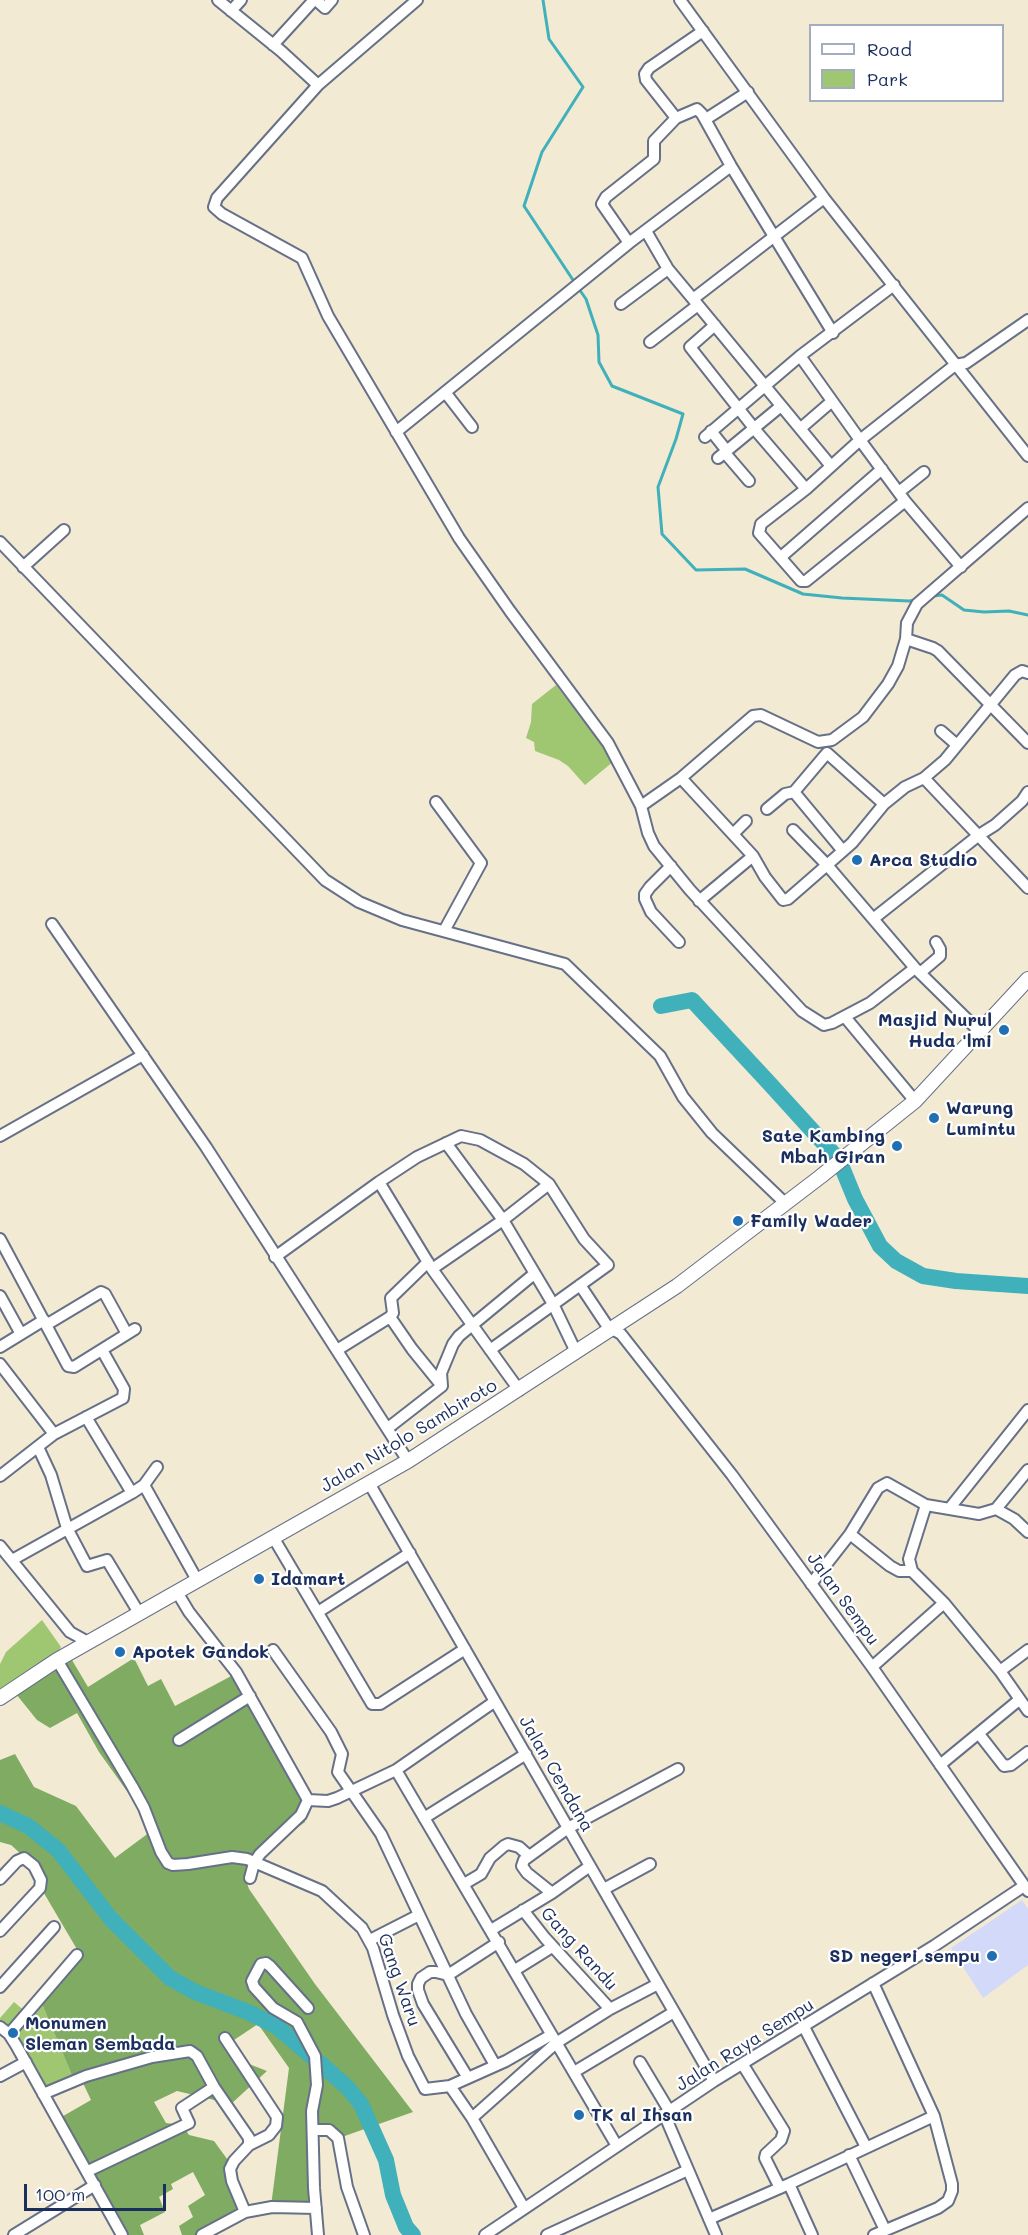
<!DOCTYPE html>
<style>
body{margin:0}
#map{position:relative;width:1028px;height:2235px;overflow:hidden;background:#f2ead3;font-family:Mali,sans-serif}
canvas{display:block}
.legend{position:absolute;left:809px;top:24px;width:195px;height:78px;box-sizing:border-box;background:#fff;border:2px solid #a4acbf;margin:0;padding:8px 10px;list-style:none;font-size:18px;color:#1b2f5e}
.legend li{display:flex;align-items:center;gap:12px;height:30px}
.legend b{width:30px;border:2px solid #a4acbf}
.scale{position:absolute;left:24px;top:2184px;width:142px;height:27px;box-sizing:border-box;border:3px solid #1b2f5e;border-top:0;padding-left:8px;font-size:18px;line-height:21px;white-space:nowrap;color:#1b2f5e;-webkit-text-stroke:4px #fff;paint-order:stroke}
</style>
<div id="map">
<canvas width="1028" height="2235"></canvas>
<ul class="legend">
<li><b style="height:8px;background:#fff"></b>Road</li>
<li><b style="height:16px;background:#9fc671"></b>Park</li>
</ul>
<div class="scale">100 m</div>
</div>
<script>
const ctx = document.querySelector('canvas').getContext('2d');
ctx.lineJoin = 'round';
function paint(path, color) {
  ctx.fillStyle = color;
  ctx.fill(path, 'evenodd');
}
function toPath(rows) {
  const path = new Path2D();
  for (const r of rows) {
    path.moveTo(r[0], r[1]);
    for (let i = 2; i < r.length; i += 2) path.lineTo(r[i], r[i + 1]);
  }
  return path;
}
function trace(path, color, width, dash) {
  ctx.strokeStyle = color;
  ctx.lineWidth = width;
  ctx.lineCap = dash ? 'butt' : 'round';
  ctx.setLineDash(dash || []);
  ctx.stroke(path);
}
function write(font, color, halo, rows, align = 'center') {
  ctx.font = font + ' Mali,sans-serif';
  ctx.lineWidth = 4.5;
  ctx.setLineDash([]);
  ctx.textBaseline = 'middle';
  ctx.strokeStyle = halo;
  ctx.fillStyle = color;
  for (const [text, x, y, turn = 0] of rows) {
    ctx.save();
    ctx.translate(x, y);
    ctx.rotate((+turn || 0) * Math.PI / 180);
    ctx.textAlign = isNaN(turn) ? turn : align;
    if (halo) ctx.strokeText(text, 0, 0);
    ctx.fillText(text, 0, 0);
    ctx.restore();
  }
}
paint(toPath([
 [1022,1900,1028,1909,1028,1965,983,1998,951,1948]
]), '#d2d9f9');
paint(toPath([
 [556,685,614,761,585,785,568,766,559,760,535,751,534,742,526,738,531,722,532,704],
 [42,1620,61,1647,54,1659,0,1695,0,1664,6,1652],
 [40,1999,76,2085,46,2100,0,2025,0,2018,14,2002,27,2013]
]), '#9fc671');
paint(toPath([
 [69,1655,88,1687,134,1658,148,1686,161,1679,175,1706,235,1674,308,1800,305,1822,255,1858,246,1880,249,1889,315,1984,413,2112,339,2138,310,2129,313,2207,271,2206,289,2068,258,2024,225,2046,231,2057,267,2071,231,2104,177,2091,154,2102,166,2123,182,2125,189,2135,214,2141,238,2174,237,2210,197,2235,182,2235,179,2226,193,2217,188,2206,205,2195,193,2172,171,2184,173,2189,159,2197,165,2212,140,2225,144,2235,122,2235,58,2119,91,2100,83,2083,76,2085,40,1999,78,1951,21,1854,11,1845,0,1842,0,1760,15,1754,34,1787,76,1806,115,1858,154,1829,99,1752,77,1713,50,1728,37,1720,16,1694]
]), '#7fab63');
trace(toPath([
 [543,0,549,39,583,87,542,152,524,206,575,283],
 [579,289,586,299,598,335,599,362,612,386,683,414,676,439,658,487,662,534,696,570,745,569,803,594,842,598,909,601,916,600],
 [932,596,942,595,964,610,984,612,1009,611,1028,615]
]), '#40b0ba', 3);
trace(toPath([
 [661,1006,692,1000,770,1084,839,1160,855,1199,880,1246,896,1261,923,1276,956,1281,1028,1286],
 [0,1813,28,1826,58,1850,111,1919,170,1978,195,1992,248,2012,276,2026,311,2056],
 [320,2063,347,2087,361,2104,386,2160,393,2195,406,2227,413,2235]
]), '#40b0ba', 16);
const minor = toPath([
 [218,0,281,51,318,85,217,198,214,207,222,214,302,258,328,316,459,538,510,611,608,743,641,806],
 [316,0,325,8,332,0],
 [680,0,824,198,1028,456],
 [231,11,241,0],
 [703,31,649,68,645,74,646,80,676,118,697,109,702,114,731,166,833,333],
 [273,45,314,0],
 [318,85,417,0],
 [706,119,748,92],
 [824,198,693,299,831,466],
 [646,231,668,269,693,299],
 [629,243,602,204,606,197,654,159,654,141,676,118],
 [621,304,668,269],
 [715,325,690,347,757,432,806,489],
 [650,342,698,305],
 [800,356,860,440,806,489,761,524,759,533,801,581,806,581,905,501],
 [445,392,472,427],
 [801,428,831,402],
 [711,431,727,451],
 [396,432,629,243,731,166],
 [705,437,800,356,894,285],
 [725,453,749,481],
 [718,458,781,406],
 [899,492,924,472],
 [0,542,325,880,359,902,402,920,565,964,660,1056,683,1097,712,1133,785,1203],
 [781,557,882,469],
 [23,567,64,530],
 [961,567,905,501,860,440,955,365,966,363,1028,320],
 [906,639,933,648,938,651,1028,743],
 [941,731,957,745],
 [681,778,641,806,648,833,654,846,690,890,802,1011,824,1025,832,1023,870,1003,915,968],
 [924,778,1028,888],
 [436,802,481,863,444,931],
 [767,809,785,794,794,792],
 [793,830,827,865,852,843,884,804,905,787,924,778,945,760,1015,675,1022,671,1028,673],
 [734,833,746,821],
 [843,851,794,792,827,753,884,804],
 [671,866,650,887,645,894,645,899,651,912,679,942],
 [699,901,753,856],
 [873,919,979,835,995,825,1022,801,1028,792],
 [52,924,206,1147,408,1461],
 [920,973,940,956,940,949,936,942],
 [845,1017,915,1101],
 [979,1031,915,968,827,865,788,899,783,900,765,877,753,856,681,778,753,716,761,715,818,742,832,740,863,717,888,684,898,666,906,639,907,623,917,604,1028,508],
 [0,1136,143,1055],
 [446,1143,503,1220,553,1304,576,1352],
 [379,1182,417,1157,461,1136,480,1140,524,1164,549,1184,584,1239,608,1265,490,1350],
 [0,1239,68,1366,74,1367,135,1329],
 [275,1257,379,1182,432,1269,519,1390],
 [432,1269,503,1220,549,1184],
 [580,1285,610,1330],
 [0,1296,21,1334],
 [390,1317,412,1349,442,1386],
 [46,1325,101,1292,105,1294,127,1334],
 [612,1329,621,1334,732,1475,872,1667,1028,1891],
 [0,1347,44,1320],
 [337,1350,390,1317,393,1313,391,1298,428,1262],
 [0,1364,54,1434],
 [86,1417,132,1493],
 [388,1428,442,1386,441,1373,453,1344,459,1336,534,1274],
 [38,1447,51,1475,67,1528,87,1566,107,1560,139,1613],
 [0,1476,54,1434,123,1398,124,1389,102,1350],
 [369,1483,714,2081],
 [144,1485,197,1580],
 [949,1509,1028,1410],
 [996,1509,1028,1470],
 [850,1534,890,1566,899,1571,912,1571,909,1559,926,1505],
 [273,1537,372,1704,380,1704,465,1649],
 [0,1546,70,1632,88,1642],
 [12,1560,132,1493,144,1485,157,1467],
 [912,1571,944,1603,1000,1671,1028,1711],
 [811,1584,850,1534,878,1488,887,1483,926,1505,979,1514,996,1509,1014,1519,1028,1532],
 [177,1592,189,1612,236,1672,308,1800,328,1801,337,1798,396,1770,494,1702],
 [318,1612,410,1553],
 [273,1650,331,1732,342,1754,338,1772,381,1834,466,2014,495,2065],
 [57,1660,132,1786,144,1808,161,1852,168,1863,173,1865,188,1864,232,1857,247,1859,322,1891,362,1928,373,1948,393,2015,408,2056,425,2089,450,2086,506,2061,551,2035],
 [872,1667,944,1603],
 [1000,1671,1028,1650],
 [979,1734,1004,1766,1011,1765,1028,1752],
 [179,1740,250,1696],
 [940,1765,1019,1700],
 [396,1770,617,2146],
 [424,1818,526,1754],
 [250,1878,254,1863,260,1854,301,1815,308,1800],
 [0,1879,17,1861,24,1858,34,1866,41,1880,40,1888,0,1931],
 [464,1884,481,1874,490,1858,504,1846,508,1844,519,1847,529,1856],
 [604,1889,650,1864],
 [552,1893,527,1873,522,1866,524,1860,568,1828,678,1769],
 [523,1910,545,1938,610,2009],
 [491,1930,552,1893,590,1866],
 [370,1940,419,1915],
 [515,1970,552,1947],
 [873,1983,934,2116,952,2184,952,2191,948,2201,938,2208,874,2235],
 [0,1987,54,1927],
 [308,2008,270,1966,266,1963,261,1964,252,1981,254,1987,273,2008,297,2022,315,2056,317,2085,312,2111,314,2188,318,2235],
 [0,2027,9,2034,16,2045,122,2235],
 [804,2027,866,2147],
 [9,2034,77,1955],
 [225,2038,277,2117,276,2126,269,2135,249,2145],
 [640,2062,670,2112],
 [743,2065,784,2131,781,2140,766,2154,765,2158,780,2188],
 [574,2072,674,2012],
 [0,2076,26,2062],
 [468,2078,423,2004,418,1990,418,1984,421,1978,430,1972,436,1972,448,1975,499,1942],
 [450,2086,472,2118,524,2208],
 [43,2094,86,2076,152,2057,190,2051,197,2056,214,2087],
 [665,2116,716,2235],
 [472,2118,556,2043,610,2009,658,1984],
 [313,2130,329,2130,338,2138,347,2187,364,2235],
 [849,2155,885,2230],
 [88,2171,189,2123,182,2108,214,2087,249,2138,249,2145,234,2161,230,2169,232,2181,245,2212],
 [789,2184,812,2235],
 [709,2219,789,2184,934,2116],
 [14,2235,95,2185],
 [202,2235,245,2212,272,2207,316,2208],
 [485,2235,714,2081,934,1946,1024,1886],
 [547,2235,688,2170]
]);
const tertiary = toPath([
 [0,1698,57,1660,408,1461,677,1286,820,1177,915,1101,1028,979]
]);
trace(minor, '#667087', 14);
trace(tertiary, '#667087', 16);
trace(minor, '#fff', 10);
trace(tertiary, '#fff', 14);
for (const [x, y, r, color] of [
 [857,860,6,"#1f6fb2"],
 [1004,1030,6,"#1f6fb2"],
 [934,1118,6,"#1f6fb2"],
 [897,1146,6,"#1f6fb2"],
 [738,1221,6,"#1f6fb2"],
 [259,1579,6,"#1f6fb2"],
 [120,1652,6,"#1f6fb2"],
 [992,1956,6,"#1f6fb2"],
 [13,2033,6,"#1f6fb2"],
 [579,2115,6,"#1f6fb2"]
]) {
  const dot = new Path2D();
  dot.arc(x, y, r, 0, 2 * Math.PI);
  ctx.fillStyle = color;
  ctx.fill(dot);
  trace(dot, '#fff', 2);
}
write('bold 18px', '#1b2f5e', '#fff', [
 ["Arca Studio",869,860],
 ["Masjid Nurul",992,1020,"right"],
 ["Huda 'lmi",992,1041,"right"],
 ["Warung",946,1108],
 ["Lumintu",946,1129],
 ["Sate Kambing",885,1136,"right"],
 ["Mbah Giran",885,1157,"right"],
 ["Family Wader",750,1221],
 ["Idamart",271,1579],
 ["Apotek Gandok",132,1652],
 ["SD negeri sempu",980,1956,"right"],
 ["Monumen",25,2023],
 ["Sleman Sembada",25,2044],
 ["TK al Ihsan",591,2115]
], 'left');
write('18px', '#1b2f5e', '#fff', [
 ["Jalan Nitolo Sambiroto",409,1436,-31],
 ["Jalan Sempu",843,1599,54],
 ["Jalan Cendana",556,1774,60],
 ["Gang Randu",579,1949,48],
 ["Gang Waru",399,1980,71],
 ["Jalan Raya Sempu",745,2045,-32]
]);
</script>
